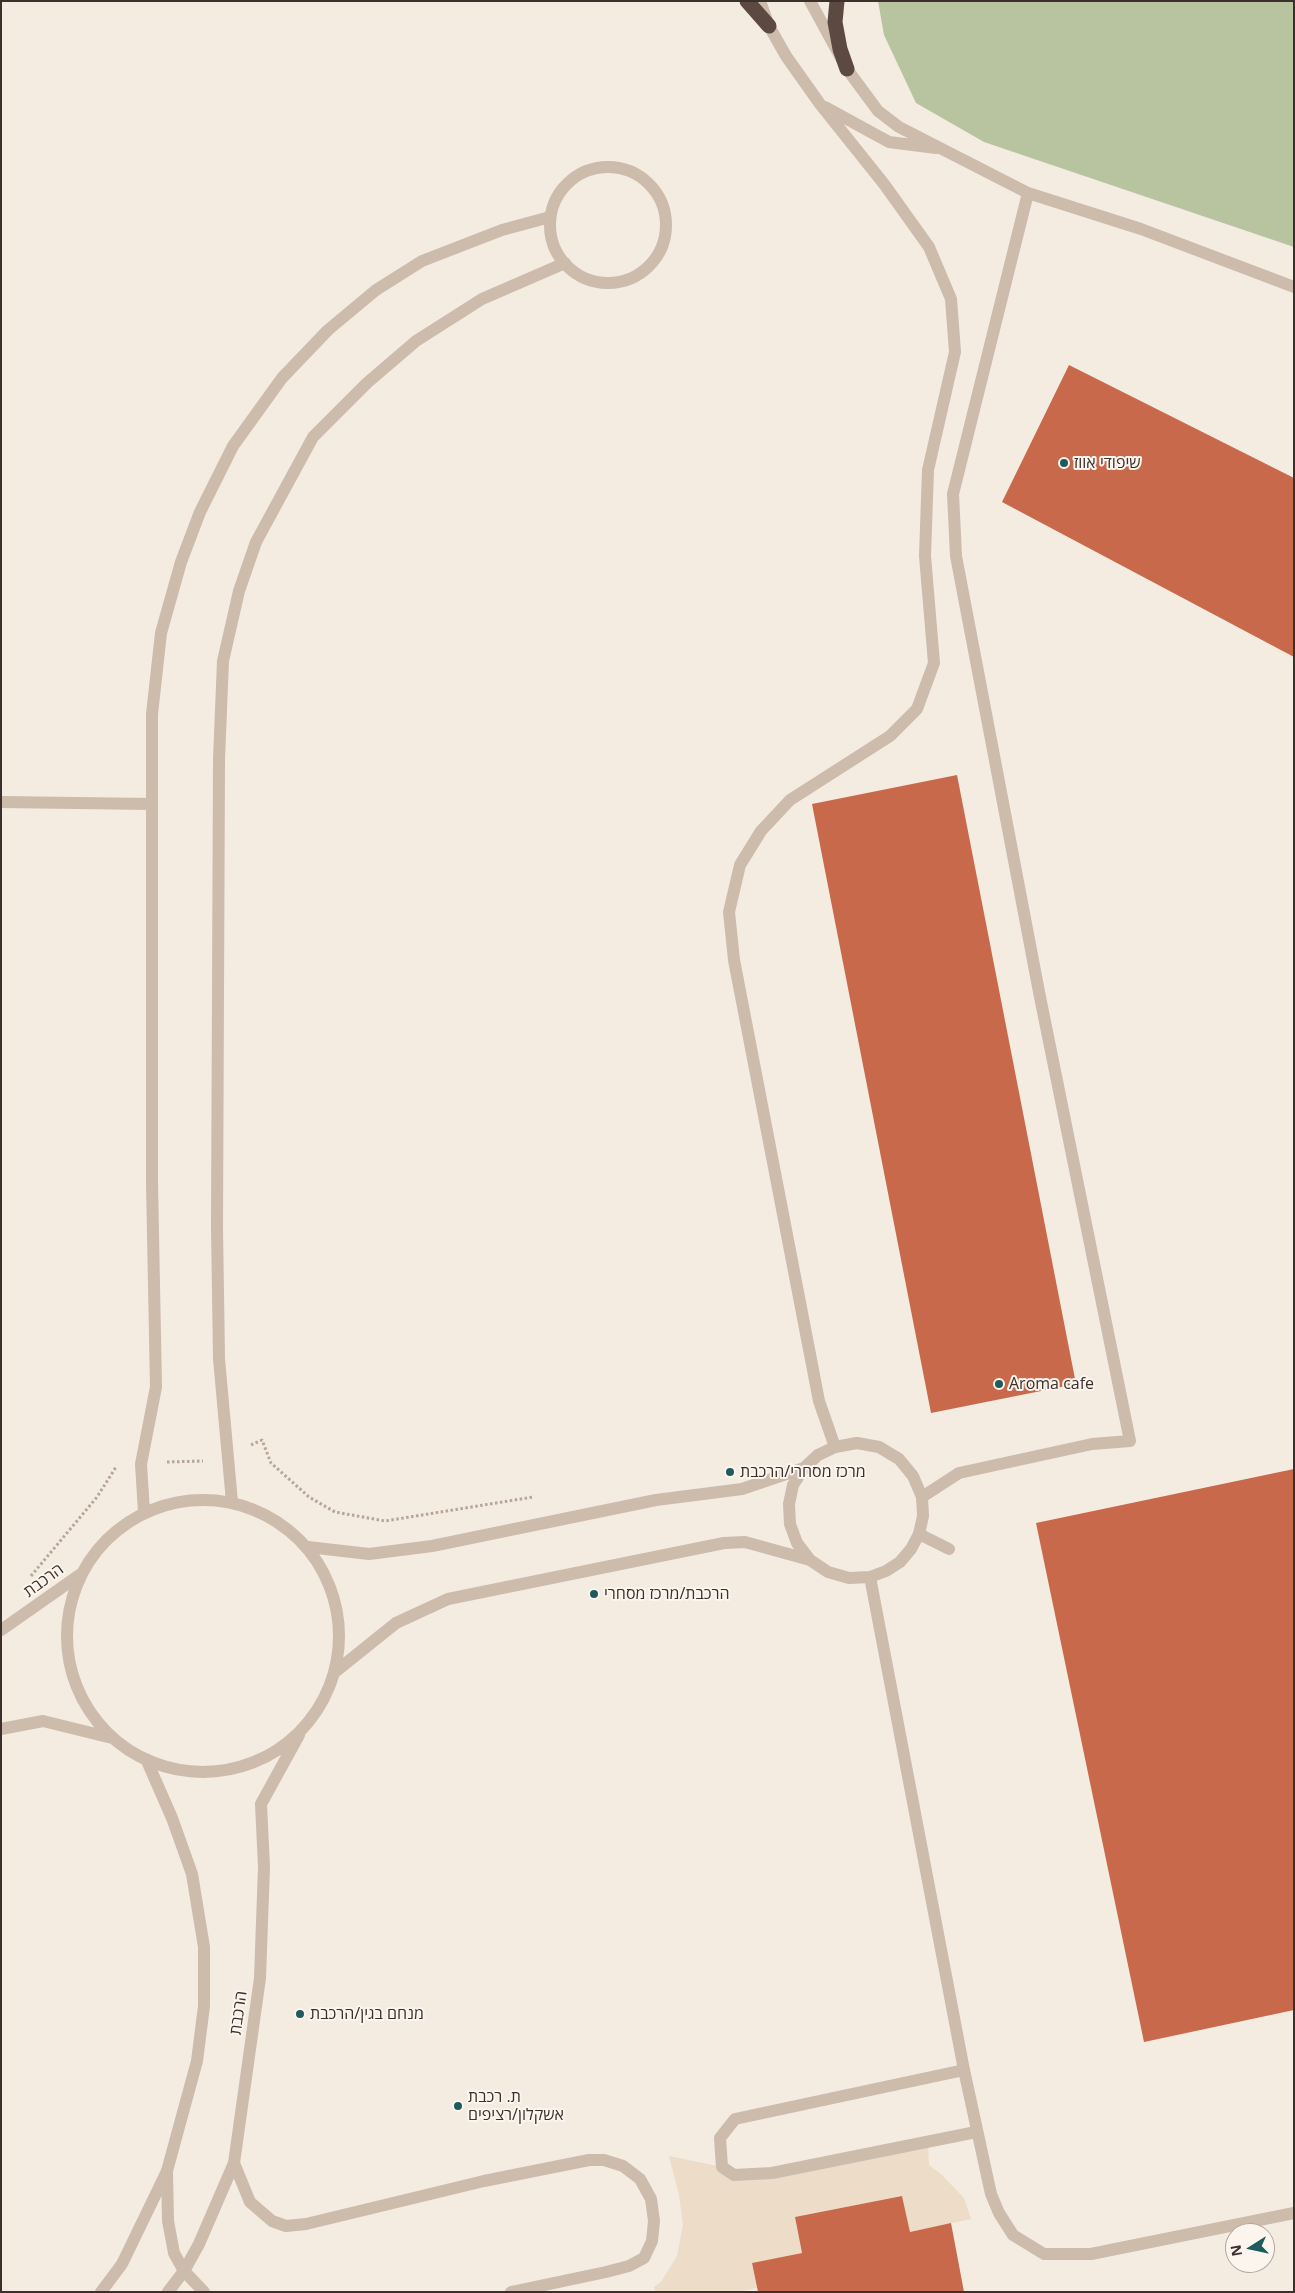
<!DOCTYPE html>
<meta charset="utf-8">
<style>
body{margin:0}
#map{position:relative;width:1295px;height:2293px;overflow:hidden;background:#f4ebe1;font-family:"Open Sans",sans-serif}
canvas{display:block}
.frame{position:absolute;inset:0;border:2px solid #3b302b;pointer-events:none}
.north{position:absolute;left:1225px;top:2223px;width:50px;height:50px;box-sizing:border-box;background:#fbf5ee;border:1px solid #aea6a0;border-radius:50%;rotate:260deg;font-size:14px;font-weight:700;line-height:20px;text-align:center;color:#3b302b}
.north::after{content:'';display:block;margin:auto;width:18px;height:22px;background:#1f5a5e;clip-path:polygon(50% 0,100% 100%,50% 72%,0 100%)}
</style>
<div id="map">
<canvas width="1295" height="2293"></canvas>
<div class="frame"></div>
<div class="north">N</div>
</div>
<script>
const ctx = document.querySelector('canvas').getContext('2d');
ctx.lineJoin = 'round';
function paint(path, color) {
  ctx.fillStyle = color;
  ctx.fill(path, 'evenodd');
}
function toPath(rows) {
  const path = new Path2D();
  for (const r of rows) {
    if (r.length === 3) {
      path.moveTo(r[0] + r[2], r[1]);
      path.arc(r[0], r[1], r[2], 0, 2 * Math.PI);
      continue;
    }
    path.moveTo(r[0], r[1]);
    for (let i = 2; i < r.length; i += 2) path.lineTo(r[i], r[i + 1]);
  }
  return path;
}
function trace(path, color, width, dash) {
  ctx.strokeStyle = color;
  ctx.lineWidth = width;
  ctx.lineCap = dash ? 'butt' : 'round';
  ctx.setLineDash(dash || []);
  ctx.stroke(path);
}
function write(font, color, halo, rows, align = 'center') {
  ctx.font = font + ' "Open Sans","Noto Sans Hebrew",sans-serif';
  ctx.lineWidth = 4;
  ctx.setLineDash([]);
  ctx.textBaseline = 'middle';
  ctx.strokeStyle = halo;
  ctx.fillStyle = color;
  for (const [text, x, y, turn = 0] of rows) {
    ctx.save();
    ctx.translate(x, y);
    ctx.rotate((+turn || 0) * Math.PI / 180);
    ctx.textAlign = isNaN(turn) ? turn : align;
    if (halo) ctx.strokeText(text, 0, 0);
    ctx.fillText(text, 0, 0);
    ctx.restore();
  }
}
paint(toPath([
 [878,1,1294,1,1294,247,984,142,916,103,884,35]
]), '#b8c4a0');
paint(toPath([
 [928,2142,929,2165,942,2175,964,2198,971,2219,910,2232,902,2196,795,2217,802,2253,752,2263,757,2288,736,2292,655,2292,654,2287,661,2282,677,2256,683,2225,679,2195,669,2156,722,2167,734,2175]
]), '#ecdcc8');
paint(toPath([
 [1069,365,1294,478,1294,657,1002,502],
 [957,775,1076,1384,931,1413,812,804],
 [1294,1469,1294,2010,1144,2042,1036,1523],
 [902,2196,910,2232,951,2223,964,2292,758,2292,752,2263,802,2253,795,2217]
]), '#c8694b');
trace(toPath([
 [251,1445,262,1440,271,1463,309,1497,335,1512,385,1521,533,1497],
 [167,1462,203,1461],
 [31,1576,97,1497,116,1467]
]), '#b9a596', 3, [2.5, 2.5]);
trace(toPath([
 [760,1,769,26,786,56,820,104,884,184,929,247,951,299,955,352,928,470,925,556,934,663,917,709,890,736,790,800,761,831,740,865,729,912,734,960,819,1401,835,1447],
 [810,1,847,69,878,111,899,127,1028,193,1141,229,1294,287],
 [825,107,889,142,936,148],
 [922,1497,959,1473,1092,1444,1130,1441,1040,997,956,556,953,494,1028,193],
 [919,1534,949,1549],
 [976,2132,772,2173,734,2175,722,2167,720,2138,735,2119,964,2070,991,2194,999,2213,1013,2235,1044,2254,1091,2254,1294,2213],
 [234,2163,250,2202,272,2221,286,2226,306,2224,484,2181,589,2160,604,2160,623,2166,640,2179,651,2199,654,2221,652,2241,644,2258,629,2266,606,2272,511,2292],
 [167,2171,168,2221,174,2253,184,2271,204,2292]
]), '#cdbbac', 12);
trace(toPath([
 [608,225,58],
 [1,802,152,804],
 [203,1636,136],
 [232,1502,219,1359,217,1227,219,759,223,661,239,591,256,542,313,437,367,383,416,341,482,299,565,263],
 [144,1512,141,1464,156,1387,152,1183,152,714,161,633,181,562,200,512,233,446,282,378,328,330,376,290,422,261,502,230,550,217],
 [308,1547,369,1554,432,1546,656,1500,742,1489,804,1468],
 [870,1577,964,2070],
 [1,1630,81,1574],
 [335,1672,396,1623,448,1599,724,1543,745,1542,810,1560,828,1572,849,1578,870,1577,886,1571,900,1562,911,1549,919,1534,923,1516,922,1497,913,1476,899,1459,879,1447,857,1443,835,1447,818,1455,804,1468,793,1485,789,1504,790,1524,797,1543,810,1560],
 [1,1729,43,1721,112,1738],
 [101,2292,122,2264,167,2171,197,2061,204,2006,204,1947,192,1874,172,1818,147,1761],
 [168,2292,184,2271,199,2244,234,2163,260,1978,264,1867,261,1804,299,1735]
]), '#cdbbac', 12);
trace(toPath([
 [747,1,769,26],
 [837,1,835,22,840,49,847,69]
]), '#5c4a42', 15);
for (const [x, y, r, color] of [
 [1064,463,5,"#1f5a5e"],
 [999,1384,5,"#1f5a5e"],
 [730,1472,5,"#1f5a5e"],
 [594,1594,5,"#1f5a5e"],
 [300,2014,5,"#1f5a5e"],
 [458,2106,5,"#1f5a5e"]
]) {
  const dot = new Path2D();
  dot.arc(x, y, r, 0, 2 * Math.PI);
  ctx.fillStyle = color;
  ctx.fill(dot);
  trace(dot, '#fbf5ee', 2);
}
write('16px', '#3b302b', '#fbf5ee', [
 ["שיפודי אווז",1074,463],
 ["Aroma cafe",1009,1384],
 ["מרכז מסחרי/הרכבת",740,1472],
 ["הרכבת/מרכז מסחרי",604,1594],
 ["מנחם בגין/הרכבת",310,2014],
 ["ת. רכבת",468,2097],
 ["אשקלון/רציפים",468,2115]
], 'left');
write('16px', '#3b302b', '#fbf5ee', [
 ["הרכבת",44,1581,-36],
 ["הרכבת",239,2013,-82]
]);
</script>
